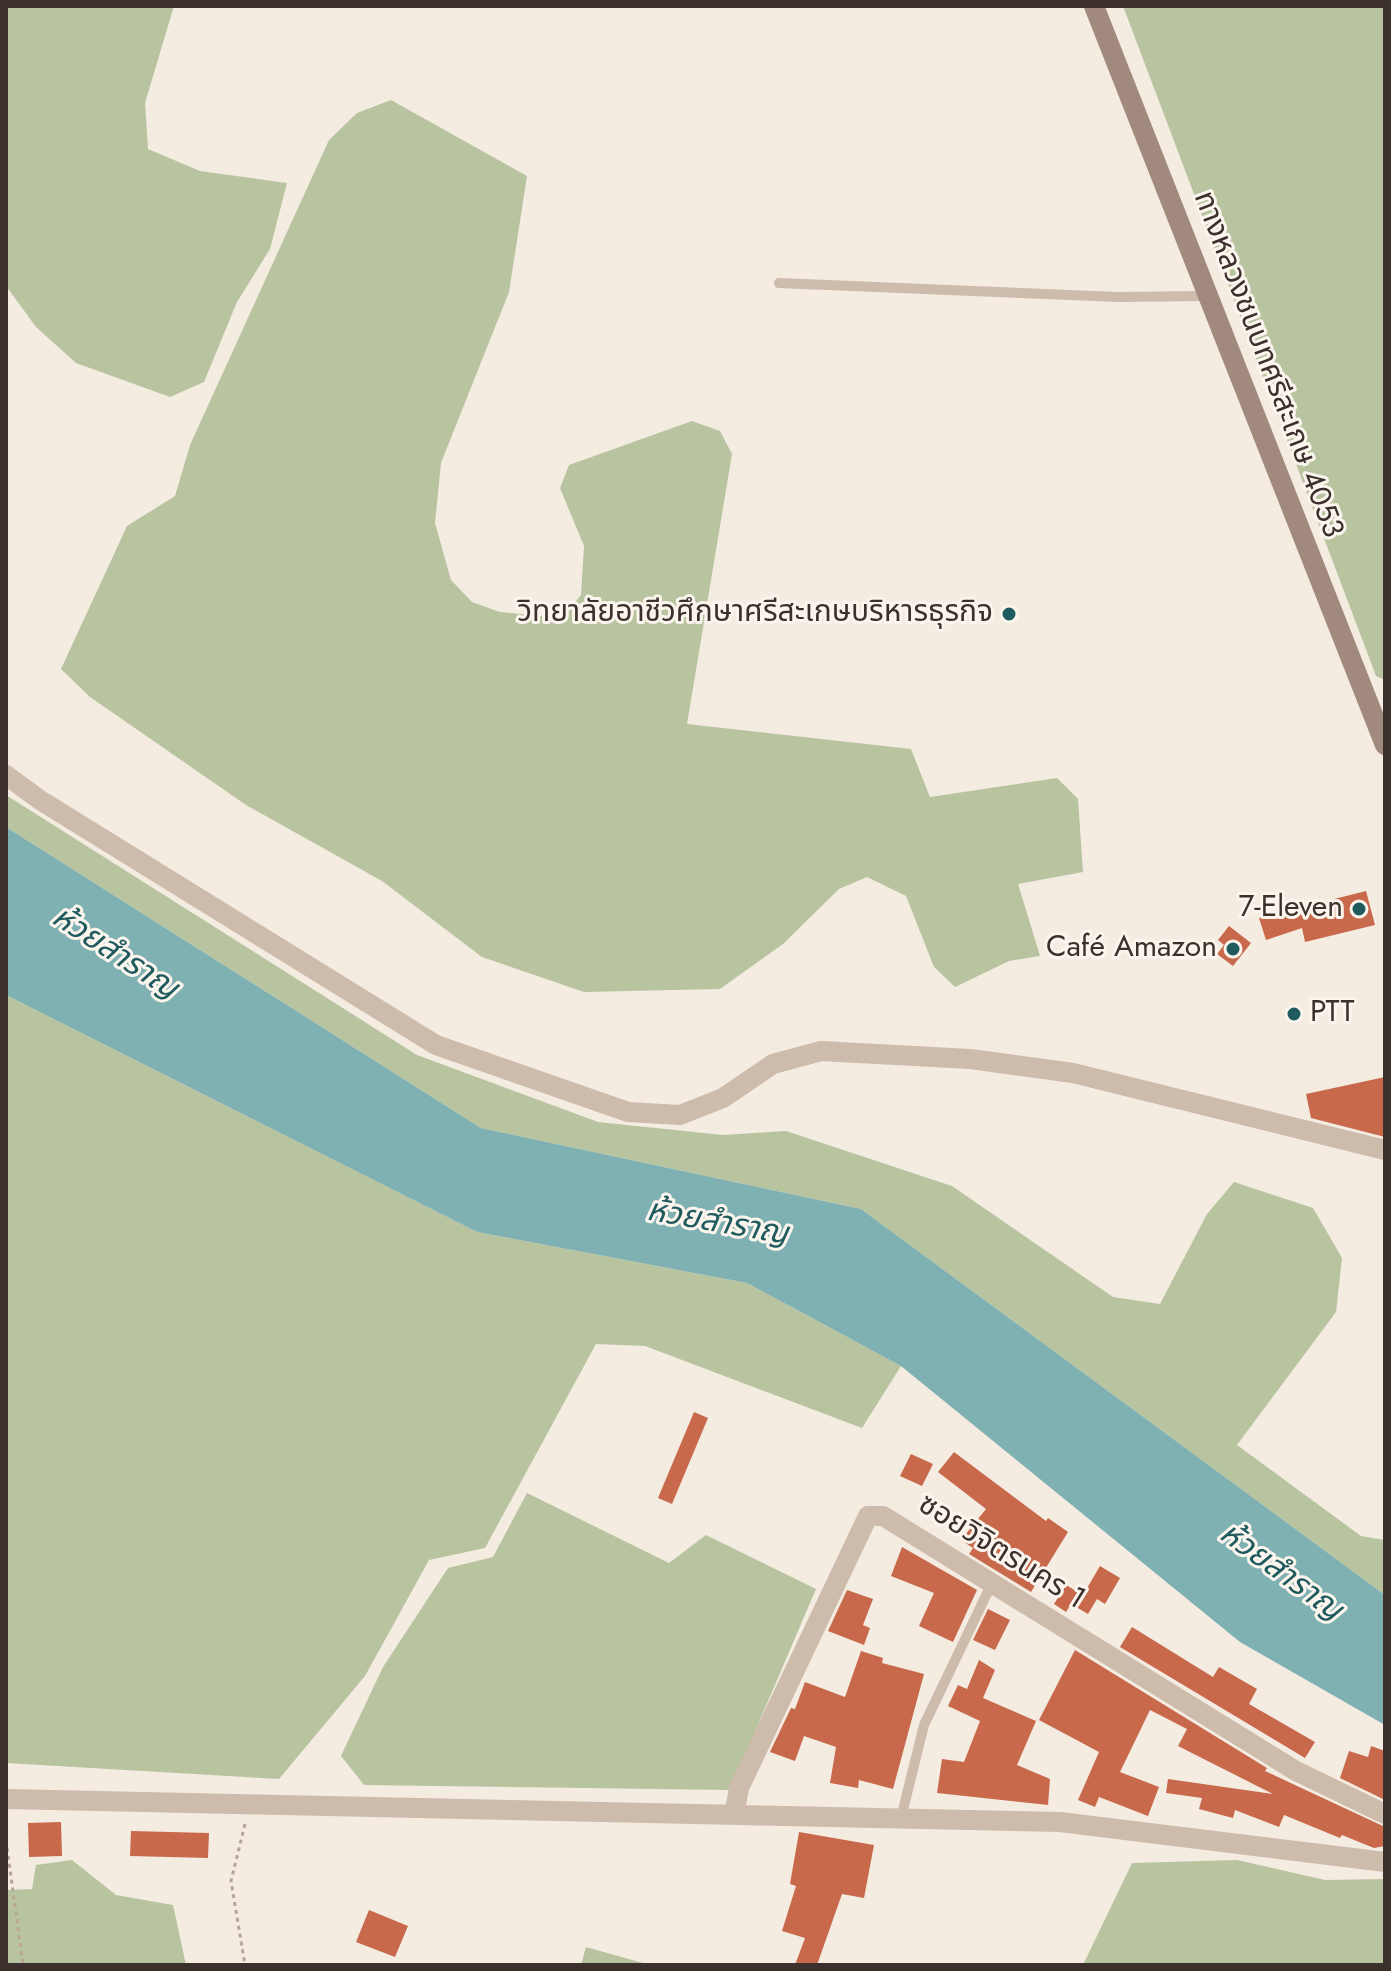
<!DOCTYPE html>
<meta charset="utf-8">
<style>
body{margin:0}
#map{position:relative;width:1391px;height:1971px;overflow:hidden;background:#f4ebe1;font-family:Jost,sans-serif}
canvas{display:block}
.frame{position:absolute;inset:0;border:8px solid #3b302b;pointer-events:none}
</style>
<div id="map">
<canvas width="1391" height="1971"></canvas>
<div class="frame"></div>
</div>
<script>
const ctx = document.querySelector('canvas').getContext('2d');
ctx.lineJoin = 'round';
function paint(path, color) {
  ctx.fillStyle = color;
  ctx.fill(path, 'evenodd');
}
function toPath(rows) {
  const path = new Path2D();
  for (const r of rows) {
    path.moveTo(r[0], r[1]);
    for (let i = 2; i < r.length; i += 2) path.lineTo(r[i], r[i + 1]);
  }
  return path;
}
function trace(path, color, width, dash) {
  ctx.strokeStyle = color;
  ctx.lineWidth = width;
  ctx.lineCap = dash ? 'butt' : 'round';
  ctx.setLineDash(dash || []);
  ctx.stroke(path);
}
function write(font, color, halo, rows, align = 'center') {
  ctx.font = font + ' Jost,"Noto Sans Thai",sans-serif';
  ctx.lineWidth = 6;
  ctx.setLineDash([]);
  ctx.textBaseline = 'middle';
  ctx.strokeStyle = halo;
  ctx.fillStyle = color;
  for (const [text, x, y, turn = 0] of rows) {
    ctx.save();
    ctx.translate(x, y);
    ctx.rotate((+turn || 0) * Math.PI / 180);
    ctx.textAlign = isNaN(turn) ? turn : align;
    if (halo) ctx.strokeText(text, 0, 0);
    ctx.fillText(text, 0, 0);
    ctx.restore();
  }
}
paint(toPath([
 [6,6,174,6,145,103,148,149,200,171,287,183,270,249,237,302,204,382,170,397,76,363,36,327,6,286],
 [1123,6,1385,6,1385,680,1376,676],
 [391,100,527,176,509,292,441,463,435,523,451,580,472,602,500,612,562,618,581,595,584,546,560,488,569,465,692,421,720,431,732,454,687,724,911,749,930,797,1057,778,1078,799,1083,872,1018,884,1040,956,1009,961,955,987,934,967,906,896,867,877,839,889,783,944,720,989,584,992,482,957,382,881,246,805,90,697,61,669,127,526,175,496,190,445,329,140,357,113],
 [6,795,417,1055,598,1122,723,1135,786,1131,952,1186,1113,1297,1160,1304,1207,1214,1234,1182,1313,1208,1342,1258,1336,1312,1237,1445,1361,1536,1385,1540,1385,1595,861,1209,481,1128,6,827],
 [6,995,477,1232,747,1283,901,1366,862,1428,645,1346,596,1344,485,1548,429,1560,365,1676,279,1779,6,1763],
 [527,1493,669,1563,706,1535,816,1589,730,1790,364,1785,341,1756,383,1667,448,1568,493,1557],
 [72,1860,116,1895,173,1905,186,1965,6,1965,6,1890,32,1889,36,1865],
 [1237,1860,1325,1880,1385,1879,1385,1965,1083,1965,1132,1863],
 [586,1947,650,1965,581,1965]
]), '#b8c4a0');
paint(toPath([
 [6,827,481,1128,861,1209,1385,1595,1385,1725,1240,1642,901,1366,747,1283,477,1232,6,995]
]), '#7fb0b2');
paint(toPath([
 [1366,891,1375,925,1305,942,1302,928,1266,940,1259,918],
 [1229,926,1251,943,1233,966,1217,954,1224,945,1218,940],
 [1385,1077,1385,1137,1311,1118,1306,1094],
 [694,1412,708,1418,672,1504,658,1498],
 [954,1452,1046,1521,1048,1518,1068,1532,1031,1592,969,1554,973,1548,961,1540,986,1509,938,1472],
 [911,1454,933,1464,922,1486,900,1476],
 [902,1547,977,1590,953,1642,919,1626,934,1593,891,1576],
 [1100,1566,1120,1578,1105,1604,1097,1599,1088,1614,1071,1604,1066,1612,1054,1604,1066,1585,1083,1595],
 [847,1590,873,1599,863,1625,870,1628,864,1645,828,1631],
 [988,1609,1010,1620,995,1650,973,1640],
 [1132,1627,1213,1677,1219,1667,1257,1689,1249,1704,1315,1742,1305,1758,1120,1647],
 [1075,1650,1267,1768,1265,1771,1385,1827,1385,1846,1374,1848,1342,1835,1340,1838,1284,1815,1279,1827,1235,1810,1233,1818,1199,1809,1202,1798,1166,1793,1168,1779,1273,1794,1178,1746,1187,1729,1150,1710,1120,1772,1159,1787,1148,1816,1099,1797,1095,1807,1078,1800,1099,1752,1039,1720],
 [861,1651,883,1658,882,1663,924,1674,893,1789,859,1780,858,1788,830,1783,836,1747,804,1736,795,1761,770,1752,791,1708,795,1709,805,1682,845,1697],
 [979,1660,995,1670,983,1698,1036,1721,1017,1765,1050,1779,1048,1805,937,1793,942,1759,964,1762,980,1721,948,1706,958,1685,967,1689],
 [1371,1746,1385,1751,1385,1800,1340,1778,1349,1751,1368,1757],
 [61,1822,62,1856,29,1857,28,1823],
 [131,1831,209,1833,208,1858,130,1856],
 [799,1832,874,1845,864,1898,842,1894,817,1965,795,1965,805,1938,782,1931,796,1886,790,1884],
 [369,1910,408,1926,395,1957,356,1942]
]), '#c8694b');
trace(toPath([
 [245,1824,231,1881,245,1965],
 [6,1840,23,1965]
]), '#b9a596', 3, [4, 4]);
trace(toPath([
 [779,283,1118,297,1207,296],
 [901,1818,924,1725,992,1583]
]), '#cdbbac', 10);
trace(toPath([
 [6,775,40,800,436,1045,628,1112,680,1115,723,1098,773,1064,821,1051,970,1059,1073,1073,1385,1150],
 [6,1799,1060,1822,1385,1862],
 [734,1815,739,1788,868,1516,883,1516,1296,1771,1385,1814]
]), '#cdbbac', 20);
trace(toPath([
 [1094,6,1385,745]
]), '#a18a7d', 20);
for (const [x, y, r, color] of [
 [1009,614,8,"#1f5a5e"],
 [1359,909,8,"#1f5a5e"],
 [1233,949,8,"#1f5a5e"],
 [1294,1014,8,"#1f5a5e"]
]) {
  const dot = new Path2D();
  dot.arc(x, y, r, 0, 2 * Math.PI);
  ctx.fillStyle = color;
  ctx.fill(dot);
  trace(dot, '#fbf5ee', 3);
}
write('30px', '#3b302b', '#fbf5ee', [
 ["ทางหลวงชนบทศรีสะเกษ 4053",1267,365,69],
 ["ซอยวิจิตรนคร 1",1001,1553,32]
]);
write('30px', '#3b302b', '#fbf5ee', [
 ["วิทยาลัยอาชีวศึกษาศรีสะเกษบริหารธุรกิจ",993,614],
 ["7-Eleven",1343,909],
 ["Café Amazon",1217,949],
 ["PTT",1310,1014,"left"]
], 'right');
write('italic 32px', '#1f5a5e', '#fbf5ee', [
 ["ห้วยสำราญ",114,954,33],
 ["ห้วยสำราญ",717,1224,10],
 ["ห้วยสำราญ",1280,1573,36]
]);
</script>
